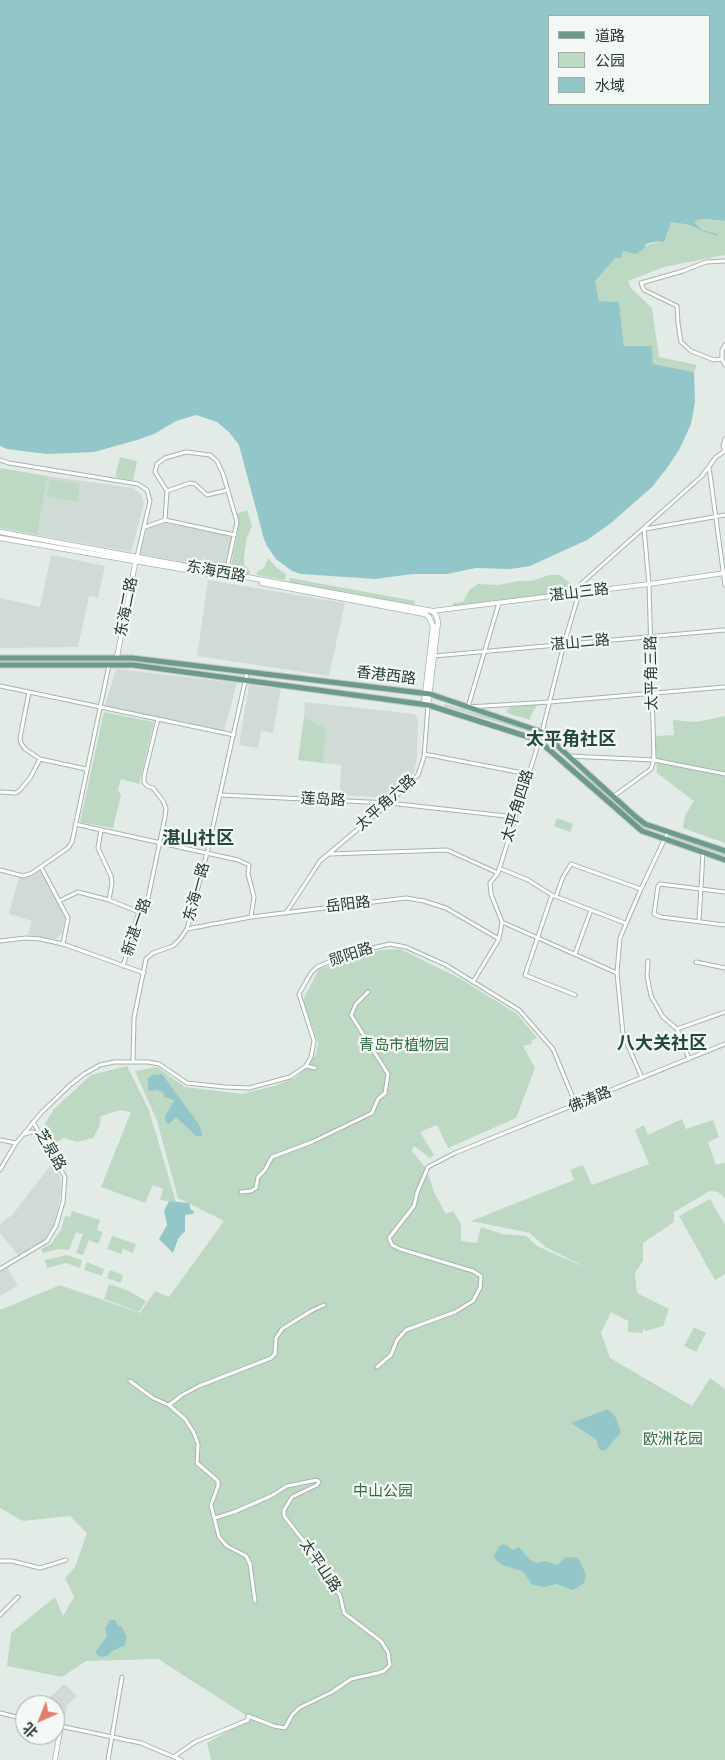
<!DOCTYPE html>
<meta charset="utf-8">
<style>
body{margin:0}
#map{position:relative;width:725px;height:1760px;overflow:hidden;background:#e3ebe7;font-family:Arial,"Noto Sans SC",sans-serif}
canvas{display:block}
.legend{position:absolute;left:548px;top:15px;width:162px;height:90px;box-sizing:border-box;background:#f3f8f5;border:1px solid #a1aca7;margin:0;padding:6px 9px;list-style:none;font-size:15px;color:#253a32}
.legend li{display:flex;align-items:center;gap:10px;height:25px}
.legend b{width:25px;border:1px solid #a1aca7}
.north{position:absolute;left:15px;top:1695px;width:50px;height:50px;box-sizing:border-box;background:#f3f8f5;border:1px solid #a1aca7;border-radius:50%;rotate:224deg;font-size:14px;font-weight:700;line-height:20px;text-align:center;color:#253a32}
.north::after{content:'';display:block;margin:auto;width:18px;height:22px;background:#e07d6b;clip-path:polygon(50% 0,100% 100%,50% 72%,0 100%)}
</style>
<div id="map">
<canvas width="725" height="1760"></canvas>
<ul class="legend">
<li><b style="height:6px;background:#6d9b8b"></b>道路</li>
<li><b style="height:14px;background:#bed9c3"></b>公园</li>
<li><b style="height:14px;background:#92c6c9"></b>水域</li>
</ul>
<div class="north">北</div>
</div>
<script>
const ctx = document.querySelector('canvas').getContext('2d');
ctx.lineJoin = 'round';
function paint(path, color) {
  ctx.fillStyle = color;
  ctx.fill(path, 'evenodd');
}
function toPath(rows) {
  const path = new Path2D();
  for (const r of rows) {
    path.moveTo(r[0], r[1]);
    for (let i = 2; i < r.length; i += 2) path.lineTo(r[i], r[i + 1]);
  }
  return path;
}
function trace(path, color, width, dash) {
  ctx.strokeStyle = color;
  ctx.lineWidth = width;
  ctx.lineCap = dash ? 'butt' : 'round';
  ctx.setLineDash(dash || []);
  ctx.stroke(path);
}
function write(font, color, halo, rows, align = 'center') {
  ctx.font = font + ' Arial,"Noto Sans SC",sans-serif';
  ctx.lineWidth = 4.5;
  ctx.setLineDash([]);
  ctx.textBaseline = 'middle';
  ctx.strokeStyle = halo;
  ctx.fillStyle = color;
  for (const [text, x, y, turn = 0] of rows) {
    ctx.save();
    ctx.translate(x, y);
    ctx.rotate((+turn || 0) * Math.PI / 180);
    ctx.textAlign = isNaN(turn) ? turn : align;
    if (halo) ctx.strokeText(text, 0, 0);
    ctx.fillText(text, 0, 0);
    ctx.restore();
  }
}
paint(toPath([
 [48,476,133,488,141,494,144,503,131,552,37,535],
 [165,523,232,536,224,570,140,554,147,528],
 [51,555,105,566,98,598,89,596,78,647,0,648,0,598,40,607],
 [208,580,345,603,329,676,197,656],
 [116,669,237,683,224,731,105,706],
 [249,685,281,689,273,733,261,731,258,748,239,745],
 [305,702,414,714,417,717,418,722,417,757,414,772,389,798,340,795,341,765,323,763,327,729,304,717],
 [40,870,44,874,65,916,62,933,56,939,28,935,32,921,9,914,19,877,32,875],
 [53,1162,61,1179,60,1198,54,1225,44,1240,18,1255,0,1233,0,1224,13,1214],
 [7,1267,18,1286,0,1296,0,1271],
 [64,1684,77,1696,67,1705,64,1725,55,1723,55,1705,42,1705]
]), '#d1dbd5');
paint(toPath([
 [706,219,725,221,725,255,664,267,628,281,631,288,652,308,659,357,697,365,694,372,653,364,652,346,624,346,619,302,599,301,595,281,623,251,652,244,658,241,671,222,690,225,704,232,714,234,702,230,695,223,697,220],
 [120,457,137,461,133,481,115,477],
 [0,468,48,476,37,535,0,528],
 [50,479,80,484,77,502,47,496],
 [247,510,252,526,247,537,244,557,244,565,250,571,249,575,230,571,239,525,236,514],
 [268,558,277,568,286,574,285,580,257,575,257,571,264,568],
 [549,575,560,575,574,586,575,591,453,607,453,603,463,602,470,589,478,584,499,585,518,581,532,581],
 [290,578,415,601,414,605,289,583],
 [444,704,528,729,527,731,444,706],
 [538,704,531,715,530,720,507,713,507,710,511,707],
 [104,712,154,722,139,784,121,779,118,790,121,795,113,828,80,822],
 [725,716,725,843,683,828,685,815,694,801,657,773,655,736,674,735,673,720,696,722],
 [304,717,327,729,323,763,298,760],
 [586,774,635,821,649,828,649,830,634,823,584,776],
 [557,818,573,824,570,832,554,826],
 [674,836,725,853,725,856,673,838],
 [400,949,461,979,517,1014,537,1038,531,1041,532,1044,523,1046,535,1068,516,1118,448,1148,437,1125,420,1132,434,1155,430,1158,414,1146,412,1151,426,1168,434,1192,446,1214,453,1211,461,1224,461,1241,477,1243,481,1227,503,1234,526,1236,537,1246,591,1270,545,1247,530,1233,471,1221,574,1180,570,1170,583,1165,592,1185,649,1164,635,1130,644,1125,648,1135,682,1119,686,1129,713,1120,719,1137,708,1142,716,1165,725,1162,725,1198,718,1192,710,1191,674,1212,674,1222,643,1243,643,1261,635,1273,637,1293,669,1309,663,1326,646,1331,643,1329,643,1333,628,1332,628,1322,630,1322,611,1312,601,1333,610,1358,692,1406,710,1378,725,1389,725,1760,211,1760,207,1743,250,1718,158,1659,86,1661,62,1677,7,1666,11,1633,55,1597,63,1616,74,1597,65,1578,75,1567,87,1533,70,1516,23,1521,0,1508,0,1310,60,1285,140,1313,155,1291,169,1297,224,1221,178,1198,157,1121,135,1071,157,1067,185,1087,242,1094,274,1086,295,1078,306,1068,316,1054,318,1043,303,1000,319,969,348,959,381,950],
 [127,1066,149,1110,176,1202,160,1200,163,1189,153,1185,145,1203,101,1187,131,1112,120,1110,101,1116,99,1127,93,1138,77,1142,64,1138,55,1143,44,1125,54,1109,91,1075],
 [710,1199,725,1225,725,1274,715,1280,679,1216],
 [72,1211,100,1220,97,1230,103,1232,98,1244,89,1240,83,1255,76,1253,83,1234,76,1232,69,1250,59,1249,43,1253,41,1249,51,1244,61,1230,65,1216,70,1217],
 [112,1236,136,1244,133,1253,123,1249,121,1254,107,1249],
 [67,1255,82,1260,80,1268,66,1263,47,1268,45,1260],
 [87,1262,104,1269,102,1276,84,1270],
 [110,1270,123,1275,121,1283,107,1278],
 [109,1284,127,1290,146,1301,139,1312,104,1299],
 [694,1327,706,1333,696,1352,684,1346]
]), '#bed9c3');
paint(toPath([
 [0,0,725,0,725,221,706,219,697,220,695,223,702,230,717,234,718,236,704,232,690,225,671,222,664,242,658,241,646,244,643,250,636,254,623,251,621,258,616,258,595,281,599,301,619,302,624,346,652,346,653,364,694,372,695,402,691,424,679,450,667,468,652,487,611,523,587,540,530,566,511,569,476,568,447,574,413,574,375,579,301,574,292,571,276,559,267,546,264,539,239,445,229,432,217,422,196,415,176,421,154,434,137,440,94,452,47,454,7,449,0,446],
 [549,16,709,16,709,104,549,104],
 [162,1074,200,1126,202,1136,196,1136,176,1117,169,1124,166,1123,165,1117,174,1100,164,1097,163,1092,156,1090,149,1091,148,1090,148,1079,152,1075],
 [169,1201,189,1203,191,1210,194,1211,193,1214,185,1215,185,1231,178,1239,173,1253,159,1239,167,1225,164,1211],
 [608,1409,615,1416,621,1432,605,1451,599,1449,596,1439,571,1423],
 [504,1544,507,1545,512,1550,519,1547,530,1560,537,1563,546,1561,557,1565,566,1557,578,1558,586,1574,584,1583,573,1590,556,1584,544,1587,533,1585,522,1571,502,1565,496,1560,494,1555,500,1546],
 [110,1620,115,1620,119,1627,121,1626,127,1637,125,1645,111,1652,107,1656,100,1657,95,1653,107,1636,105,1629]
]), '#92c6c9');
const minor = toPath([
 [725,345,722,350,722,359,725,365],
 [722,359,714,360,691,351,681,342,678,323,677,306,644,290,641,283,683,271,706,262,725,261],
 [725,451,723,446,725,439],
 [0,460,9,463,138,484,147,490,150,501,137,557],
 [709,467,725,585],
 [167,491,190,483,195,484,207,495,228,490],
 [165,520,167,491,155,472,157,464,165,458,186,452,210,455,217,461,223,474,237,522,226,573],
 [145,527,165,520,235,535],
 [645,529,725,515],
 [499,603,468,707,550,702,725,687],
 [434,656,725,630],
 [0,686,234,735],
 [29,692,20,738,21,743,25,749,40,759,86,769],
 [424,754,528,774],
 [569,756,654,760,725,774],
 [0,792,16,793,20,790,30,778,40,759],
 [220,795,389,803,515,817],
 [614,796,651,769,654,760,649,584,644,529],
 [75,824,238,860,249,865,248,874,254,897,251,917],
 [101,830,98,848,111,876,112,883,109,900],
 [329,854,447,850,498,873],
 [41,867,68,918,63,944],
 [499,868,528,880,552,895],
 [0,870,23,876,32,873,68,848,72,842,109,665],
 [725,892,660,884,658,886,654,914,661,917,725,925],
 [556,896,563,877,571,864,641,889],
 [59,901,78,892,109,900,139,912],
 [286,913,320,861,389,803,418,775,424,757,428,706],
 [699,921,703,853],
 [502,922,617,973],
 [187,929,251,917,406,898,424,901,446,908,499,939],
 [0,941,26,938,40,939,63,944,144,973],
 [575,954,591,910],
 [648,961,647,976,651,996,663,1017,677,1029,689,1059],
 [696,962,725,968],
 [123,966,139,912,147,903,165,817,166,808,163,801,153,788,147,786,144,782,144,776,158,719],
 [473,982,499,939,502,922,491,894,490,883,498,873,542,732,564,644,582,583,702,476,716,457,725,451],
 [575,995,525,975,552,895,625,923],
 [677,1029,725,1012],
 [133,1062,134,1018,146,959,153,953,173,946,180,939,187,929,207,853,247,673],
 [306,1066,315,1068],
 [642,1078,623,1034,617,973,620,938,641,889,668,832],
 [25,1134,31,1132,40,1133],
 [0,1140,16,1143],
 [0,1170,16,1143,42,1112,70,1085,84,1074,100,1065,114,1062,148,1062,159,1064,187,1083,225,1087,249,1088,290,1077,306,1066,311,1057,314,1041,299,994,311,973,317,967,347,954,390,944,406,947,446,965,519,1010,553,1049,576,1105],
 [241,1192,251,1191,256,1188,258,1177,265,1170,272,1157,312,1142,372,1113,378,1099,385,1093,388,1074,351,1015,356,1004,368,992],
 [0,1269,47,1241,56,1226,63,1202,65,1177,33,1122],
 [377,1367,391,1355,397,1340,406,1330,455,1312,473,1301,480,1288,481,1276,473,1271,400,1249,392,1245,389,1238,414,1206,417,1193,428,1167,455,1153,725,1044],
 [130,1381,153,1398,169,1405,185,1419,194,1433,198,1444,197,1463,218,1481,218,1486,211,1505,219,1537,227,1546,246,1556,250,1564,255,1601],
 [169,1405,182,1395,199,1386,271,1358,275,1354,276,1338,282,1329,311,1311,324,1305],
 [0,1561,12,1561,40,1568,66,1560],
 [0,1615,18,1597],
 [0,1713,25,1719],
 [55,1725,141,1743,181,1760],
 [175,1756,195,1742,248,1720,248,1716,274,1726,285,1728,292,1715,299,1708,332,1692,351,1679,378,1673,384,1671,390,1665,388,1652,381,1641,344,1613,340,1595,320,1572,306,1544,284,1516,284,1510,292,1497,317,1485,319,1482,317,1480,287,1486,271,1496,234,1512,215,1518],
 [108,1760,122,1677]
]);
const tertiary = toPath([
 [432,611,649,584,725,573],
 [117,657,136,559],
 [55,1760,61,1726]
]);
const secondary = toPath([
 [0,532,432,611,436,615,438,622,428,705],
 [0,538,211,574],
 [262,583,425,614,429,617,433,626,424,704]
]);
const primary = toPath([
 [0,658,132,658,430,694,542,732,636,817,645,824,725,851],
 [0,665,133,665,428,705,538,740,642,831,725,860]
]);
trace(minor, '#a6b2ad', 5);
trace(tertiary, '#a6b2ad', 5.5);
trace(secondary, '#a3b5ad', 6);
trace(primary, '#c2c8c6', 7);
trace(minor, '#fff', 3);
trace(tertiary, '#fff', 4);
trace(secondary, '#fff', 4.5);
trace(primary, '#6d9b8b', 5);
write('15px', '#253a32', '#f3f8f5', [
 ["东海西路",216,572,10],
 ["湛山三路",579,593,-7],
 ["东海二路",127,607,-79],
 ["湛山二路",580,643,-5],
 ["太平角三路",652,673,-91],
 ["香港西路",386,676,7],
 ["莲岛路",323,800,3],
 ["太平角六路",386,803,-42],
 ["太平角四路",518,806,-73],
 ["东海一路",197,892,-75],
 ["岳阳路",348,905,-7],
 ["新湛一路",137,927,-71],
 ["郧阳路",351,955,-18],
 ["佛涛路",590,1100,-22],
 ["芝泉路",50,1150,60],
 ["太平山路",320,1566,56]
]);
write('15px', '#346c44', '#f3f8f5', [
 ["青岛市植物园",404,1046],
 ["欧洲花园",673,1440],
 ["中山公园",383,1492]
]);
write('bold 18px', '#23493d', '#f3f8f5', [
 ["太平角社区",571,740],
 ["湛山社区",198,839],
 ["八大关社区",662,1044]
]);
</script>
